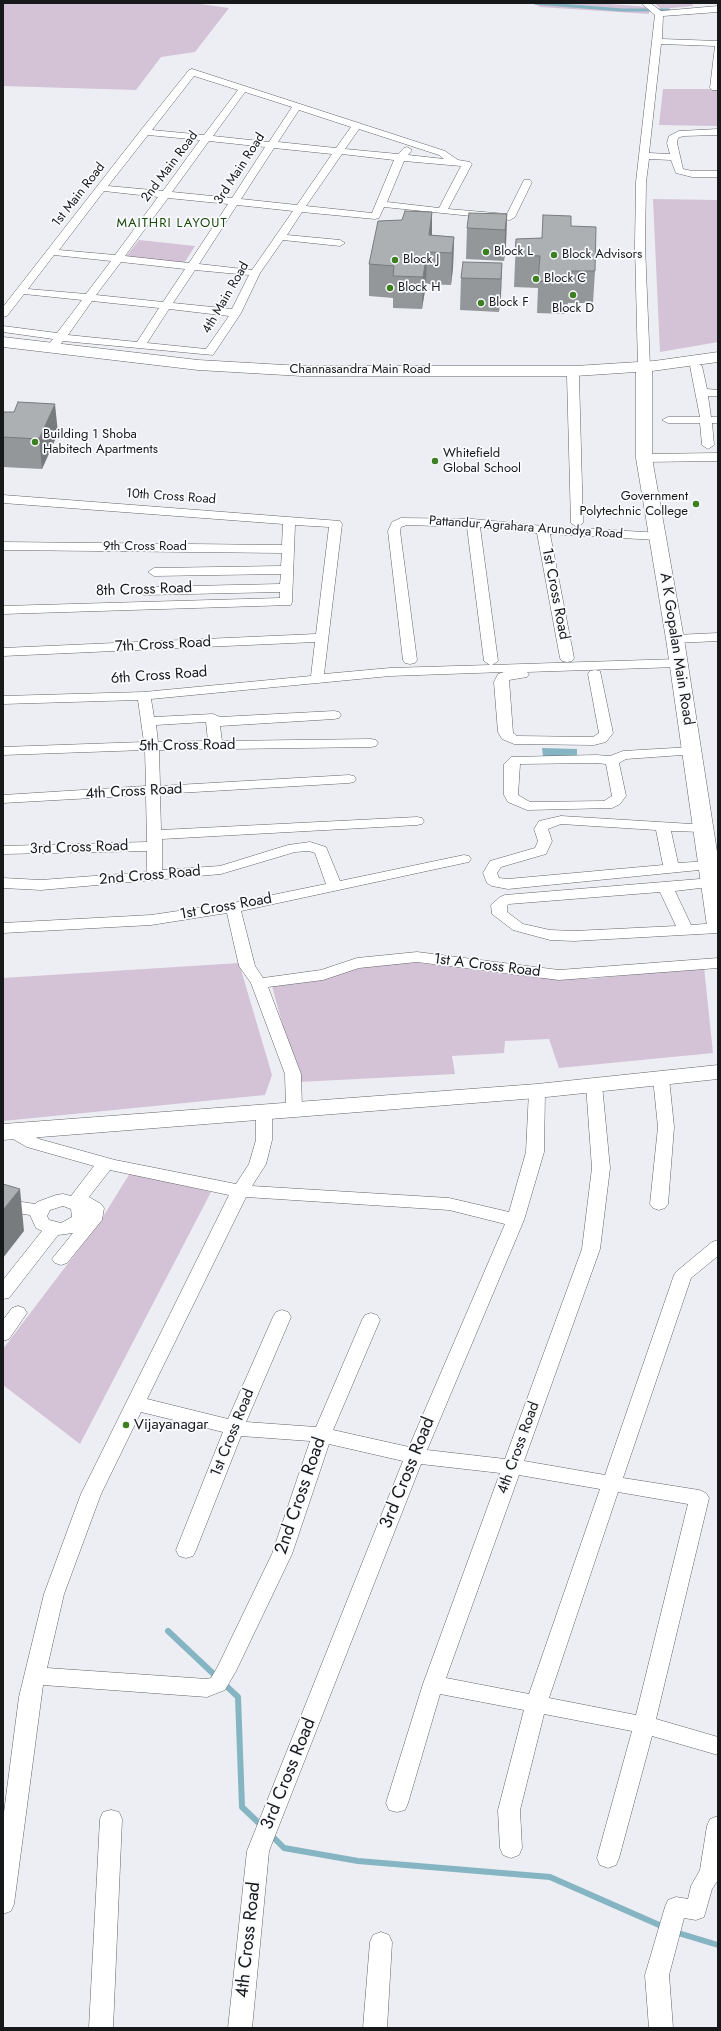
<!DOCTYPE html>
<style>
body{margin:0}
#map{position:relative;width:721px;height:2031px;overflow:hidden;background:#eceef3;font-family:Jost,sans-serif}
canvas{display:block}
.frame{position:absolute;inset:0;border:4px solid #171819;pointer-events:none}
</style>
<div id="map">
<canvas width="721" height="2031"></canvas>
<div class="frame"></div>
</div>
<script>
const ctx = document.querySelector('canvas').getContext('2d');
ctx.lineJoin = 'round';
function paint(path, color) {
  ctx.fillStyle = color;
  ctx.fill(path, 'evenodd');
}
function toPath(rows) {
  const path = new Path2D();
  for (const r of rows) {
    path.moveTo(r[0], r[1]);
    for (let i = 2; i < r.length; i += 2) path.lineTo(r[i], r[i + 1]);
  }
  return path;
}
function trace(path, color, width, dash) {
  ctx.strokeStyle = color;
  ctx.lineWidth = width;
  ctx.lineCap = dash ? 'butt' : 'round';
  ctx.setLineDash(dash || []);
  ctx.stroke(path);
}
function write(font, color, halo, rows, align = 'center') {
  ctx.font = font + ' Jost,sans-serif';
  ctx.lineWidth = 3.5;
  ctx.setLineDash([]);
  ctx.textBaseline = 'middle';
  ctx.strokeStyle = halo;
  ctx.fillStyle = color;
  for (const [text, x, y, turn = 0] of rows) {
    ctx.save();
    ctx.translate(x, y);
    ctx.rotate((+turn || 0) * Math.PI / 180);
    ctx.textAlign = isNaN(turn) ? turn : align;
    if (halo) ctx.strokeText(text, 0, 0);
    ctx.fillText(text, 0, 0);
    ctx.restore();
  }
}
paint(toPath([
 [3,3,193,3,229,8,195,52,161,57,136,90,3,86],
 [533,3,596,3,649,7,649,14,540,7],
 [654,3,692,3,693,6,661,9],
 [663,89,718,89,718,126,659,125],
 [653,199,718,200,718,342,660,352],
 [139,240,195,246,183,265,124,259],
 [405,961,504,974,590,979,704,967,713,1053,559,1068,549,1039,505,1041,504,1053,452,1056,455,1074,298,1082,272,986,323,979,356,969],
 [239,963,272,1075,265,1095,3,1121,3,978],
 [130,1173,211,1192,80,1444,3,1385,3,1349,101,1220]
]), '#d4c2d6');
paint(toPath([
 [542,748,577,749,577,757,543,756]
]), '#85b4c2');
trace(toPath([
 [535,3,622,10,669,10]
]), '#85b4c2', 3);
trace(toPath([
 [168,1631,238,1697,242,1807,263,1827],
 [270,1834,284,1848,358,1861,550,1877,666,1928],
 [675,1932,718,1945]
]), '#85b4c2', 6);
const street = toPath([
 [641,3,650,3,661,11,718,6,718,12,663,16,662,39,718,41,718,90,712,90,710,88,715,46,661,44,649,153,670,154,667,143,669,136,679,131,718,129,718,135,683,136,678,138,677,143,683,169,692,171,718,171,718,177,692,177,676,173,671,160,649,159,646,182,645,246,650,367,644,370,638,367,635,246,636,182,655,15,641,3],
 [192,69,445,151,458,160,470,162,472,164,448,209,507,214,524,180,530,180,532,182,515,217,510,220,384,207,379,218,375,219,302,212,287,235,340,240,345,243,340,246,283,240,260,273,241,313,213,355,63,341,59,346,55,347,49,344,53,339,3,332,3,326,57,333,82,300,24,294,7,316,3,317,3,307,141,130,189,70,192,69],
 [194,76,238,90,204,135,152,130,194,76],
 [245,92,292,107,269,142,213,136,245,92],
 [299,110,351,127,336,148,278,142,299,110],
 [359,129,439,155,444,159,408,155,412,150,407,147,404,148,398,154,345,149,359,129],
 [148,135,200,140,163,191,108,186,148,135],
 [209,141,265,147,232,198,172,192,209,141],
 [274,148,332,154,297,205,241,199,274,148],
 [342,154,394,160,372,213,306,206,342,154],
 [404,161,461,166,439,208,387,202,404,161],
 [104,191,158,197,115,255,59,250,104,191],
 [168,198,228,204,189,263,125,256,168,198],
 [237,205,293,211,252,270,199,264,237,205],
 [54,255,111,261,86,294,28,289,54,255],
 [121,262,185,269,163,302,96,295,121,262],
 [195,270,249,275,232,309,173,303,195,270],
 [92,301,159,308,137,342,68,335,92,301],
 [169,309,229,316,206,349,147,343,169,309],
 [696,363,702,366,707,389,718,390,718,396,708,396,711,417,718,417,718,423,712,423,714,445,708,449,702,445,700,423,668,423,662,420,668,417,700,417,690,366,696,363],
 [573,373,579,376,583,523,577,527,571,523,567,376,573,373],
 [718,453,718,461,644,462,638,458,644,454,718,453],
 [3,495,340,521,342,524,324,674,390,668,490,665,484,661,467,527,407,525,401,527,400,531,417,660,415,663,410,664,405,663,403,660,388,531,392,522,401,518,473,519,543,526,661,533,663,536,661,539,657,540,550,534,574,658,572,661,567,662,562,661,560,658,537,533,480,527,498,661,492,665,678,659,683,660,685,663,683,666,678,667,527,672,529,674,527,677,509,680,513,733,517,736,593,737,599,733,588,674,590,671,595,670,600,671,613,733,606,742,594,745,514,744,502,739,498,732,494,682,498,674,504,672,390,676,151,699,154,717,213,714,220,717,334,711,339,712,341,715,339,718,334,719,220,726,222,741,371,739,376,740,378,743,376,746,371,747,159,750,160,786,349,775,354,776,356,779,354,782,349,783,160,794,161,830,417,817,422,818,424,821,422,824,417,825,162,839,162,870,220,866,288,845,310,842,326,847,340,881,464,855,469,856,471,859,469,862,464,863,241,911,255,966,263,978,321,970,357,958,417,952,559,970,718,958,718,968,559,980,417,962,359,968,323,980,268,987,301,1074,302,1108,300,1112,294,1113,288,1112,286,1108,285,1074,251,983,239,966,227,913,151,925,3,933,3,923,151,915,233,903,326,884,315,853,309,851,295,852,221,874,41,890,3,888,3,878,41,880,147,872,147,851,3,854,3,846,147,842,146,795,3,803,3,795,146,786,145,750,3,755,3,747,144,742,138,700,3,704,3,696,144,692,311,676,315,642,3,656,3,648,316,634,329,527,295,525,292,602,291,605,3,614,3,606,280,598,280,592,144,595,138,591,144,587,280,584,281,574,154,576,148,572,154,568,281,566,282,553,3,550,3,542,282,545,283,524,3,503,3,495],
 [206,722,208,741,158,742,156,725,206,722],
 [718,633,718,641,675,643,668,639,675,635,718,633],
 [691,747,696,748,698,751,696,754,626,759,619,763,626,796,620,804,612,808,527,810,508,802,504,795,504,764,511,757,596,755,610,756,623,751,691,747],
 [596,763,606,764,612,796,604,801,530,802,518,795,520,764,596,763],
 [561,816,708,825,710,828,708,831,703,832,671,831,678,863,709,861,714,862,716,865,714,868,709,869,508,889,492,886,487,883,483,873,490,861,535,848,538,841,534,829,539,821,561,816],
 [561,824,656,830,663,865,508,879,499,878,497,873,501,867,546,854,552,841,548,829,561,824],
 [712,878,718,881,717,886,675,891,691,925,718,923,718,933,574,941,550,940,513,930,492,914,491,905,500,897,505,895,712,878],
 [660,892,676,926,574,931,550,930,523,924,507,912,507,906,509,904,660,892],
 [661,1073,667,1074,669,1078,674,1127,668,1204,665,1208,659,1210,653,1208,650,1204,658,1127,653,1078,655,1074,661,1073],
 [594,1080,600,1081,602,1085,610,1168,600,1249,524,1461,605,1475,674,1275,677,1271,712,1242,718,1240,718,1256,691,1278,623,1478,699,1490,706,1493,709,1498,656,1719,718,1737,718,1755,652,1736,619,1858,616,1865,608,1868,600,1865,597,1858,632,1731,544,1714,520,1810,522,1848,519,1855,511,1858,503,1855,500,1848,498,1810,524,1710,440,1694,408,1803,405,1810,397,1812,389,1810,386,1803,423,1684,500,1473,421,1464,269,1851,252,2028,228,2028,247,1851,403,1461,329,1444,292,1554,236,1671,225,1690,207,1697,43,1685,14,1904,11,1911,3,1914,3,1820,19,1697,44,1594,81,1494,229,1195,110,1170,89,1197,101,1204,104,1208,102,1220,67,1263,61,1265,55,1263,52,1259,73,1233,58,1235,9,1298,3,1299,3,1280,42,1231,36,1228,30,1215,3,1211,3,1199,35,1204,37,1202,56,1195,63,1194,71,1196,94,1166,27,1147,6,1135,4,1131,6,1127,12,1125,18,1127,39,1139,115,1160,236,1184,249,1164,256,1140,256,1111,258,1107,264,1106,270,1107,272,1111,272,1140,266,1164,252,1186,449,1198,509,1212,526,1152,529,1091,531,1087,537,1086,543,1087,545,1091,544,1152,524,1220,427,1450,505,1459,582,1249,592,1168,586,1085,588,1081,594,1080],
 [246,1197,449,1210,505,1224,409,1447,333,1430,380,1320,377,1315,371,1313,365,1315,362,1320,316,1427,246,1422,291,1317,288,1312,282,1310,276,1312,273,1317,228,1419,147,1399,246,1197],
 [63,1206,71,1209,72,1217,61,1223,49,1220,47,1216,50,1210,63,1206],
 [141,1412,223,1432,176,1550,179,1556,186,1558,193,1556,196,1550,241,1436,310,1441,272,1554,218,1666,211,1678,207,1679,47,1668,64,1594,101,1494,141,1412],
 [519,1475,600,1489,529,1694,446,1678,519,1475],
 [618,1492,688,1504,636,1715,549,1698,618,1492],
 [18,1306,24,1308,27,1313,9,1339,3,1341,3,1320,12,1308,18,1306],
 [111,1810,119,1812,122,1819,113,2028,89,2028,100,1819,103,1812,111,1810],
 [718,1816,718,1880,712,1889,704,1917,696,1920,684,1918,669,1975,673,2028,649,2028,645,1975,665,1907,668,1900,676,1897,688,1899,691,1886,700,1870,707,1826,710,1819,718,1816],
 [381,1932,389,1935,392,1942,387,2028,363,2028,370,1942,373,1935,381,1932]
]);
const secondary = toPath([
 [3,337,198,360,302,366,575,366,654,361,718,352,718,362,652,371,652,458,684,639,718,858,718,932,711,930,707,926,666,639,636,458,636,372,575,376,302,376,198,370,3,347,3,337],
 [718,1065,718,1079,537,1098,3,1140,3,1124,537,1084,718,1065]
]);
trace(street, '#626468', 1);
trace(secondary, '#626468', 1);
paint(street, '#fff');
paint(secondary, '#fff');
paint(toPath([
 [432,212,432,235,454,237,453,268,451,285,426,284,422,309,393,308,393,298,369,296,369,264,402,220],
 [507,214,506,245,504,261,466,259,467,228],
 [571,226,595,271,593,303,568,303,567,310,565,310,565,314,537,313,538,288,514,287,516,239,542,238],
 [502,263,501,295,499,312,460,310,461,278],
 [3,412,58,433,42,469,3,467]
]), '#94979a');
paint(toPath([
 [432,212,432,243,429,235],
 [507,214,506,245,504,261,505,230],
 [454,237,453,268,451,285,452,253],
 [427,252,426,284,422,309,423,277],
 [502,263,501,295,499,312,501,279],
 [55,404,58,433,42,469,39,439],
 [20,1189,24,1231,3,1258,3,1210]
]), '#787b7d');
const building = toPath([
 [405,211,432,212,429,235,454,237,452,253,427,252,423,277,393,276,394,266,369,264,378,221,402,220,405,211],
 [469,213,507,214,505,230,467,228,469,213],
 [543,215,571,216,571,226,596,227,595,271,569,271,569,278,567,278,567,281,538,281,540,256,515,255,516,239,542,238,543,215],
 [463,262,502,263,501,279,461,278,463,262],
 [18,402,55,404,39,439,3,437,3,412,14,412,18,402],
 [3,1184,20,1189,3,1210,3,1184]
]);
paint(building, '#acb0b3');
trace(building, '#787b7d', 1);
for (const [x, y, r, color] of [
 [486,252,4,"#3d8022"],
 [554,255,4,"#3d8022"],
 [395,260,4,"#3d8022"],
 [536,279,4,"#3d8022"],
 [390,288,4,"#3d8022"],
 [573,295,4,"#3d8022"],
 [481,303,4,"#3d8022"],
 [35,442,4,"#3d8022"],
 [435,461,4,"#3d8022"],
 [696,504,4,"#3d8022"],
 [126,1425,4,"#3d8022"]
]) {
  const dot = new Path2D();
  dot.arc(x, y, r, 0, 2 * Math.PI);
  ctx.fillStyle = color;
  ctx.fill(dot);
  trace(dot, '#fafbfe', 1.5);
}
write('13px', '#171819', '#fafbfe', [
 ["2nd Main Road",170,167,-53],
 ["3rd Main Road",240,169,-57],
 ["1st Main Road",79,195,-52],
 ["4th Main Road",226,298,-60],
 ["Channasandra Main Road",360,370],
 ["10th Cross Road",171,497,4],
 ["Pattandur Agrahara Arunodya Road",526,528,4],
 ["9th Cross Road",145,547]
]);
ctx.letterSpacing = '1px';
write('13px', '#1d480b', '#fafbfe', [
 ["MAITHRI LAYOUT",172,224]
]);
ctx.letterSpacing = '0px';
write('13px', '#171819', '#fafbfe', [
 ["Block L",494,252],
 ["Block Advisors",562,255],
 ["Block J",403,260],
 ["Block C",544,279],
 ["Block H",398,288],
 ["Block F",489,303],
 ["Block D",573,309,"center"],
 ["Building 1 Shoba",43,435],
 ["Habitech Apartments",43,450],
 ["Whitefield",443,454],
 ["Global School",443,469],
 ["Government",688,497,"right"],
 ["Polytechnic College",688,512,"right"]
], 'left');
write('15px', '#171819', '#fafbfe', [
 ["8th Cross Road",144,590,-2],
 ["1st Cross Road",555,594,79],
 ["7th Cross Road",163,645,-3],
 ["A K Gopalan Main Road",676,649,81],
 ["6th Cross Road",159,676,-4],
 ["5th Cross Road",187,746,-1],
 ["4th Cross Road",134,792,-3],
 ["3rd Cross Road",79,848,-2],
 ["2nd Cross Road",150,876,-5],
 ["1st Cross Road",226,907,-10],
 ["1st A Cross Road",487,966,7],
 ["1st Cross Road",233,1433,-68],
 ["4th Cross Road",519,1448,-70]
]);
write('15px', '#171819', '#fafbfe', [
 ["Vijayanagar",134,1425]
], 'left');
write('18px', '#171819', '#fafbfe', [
 ["3rd Cross Road",408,1473,-68],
 ["2nd Cross Road",301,1496,-71],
 ["3rd Cross Road",289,1774,-68],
 ["4th Cross Road",249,1940,-84]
]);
</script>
